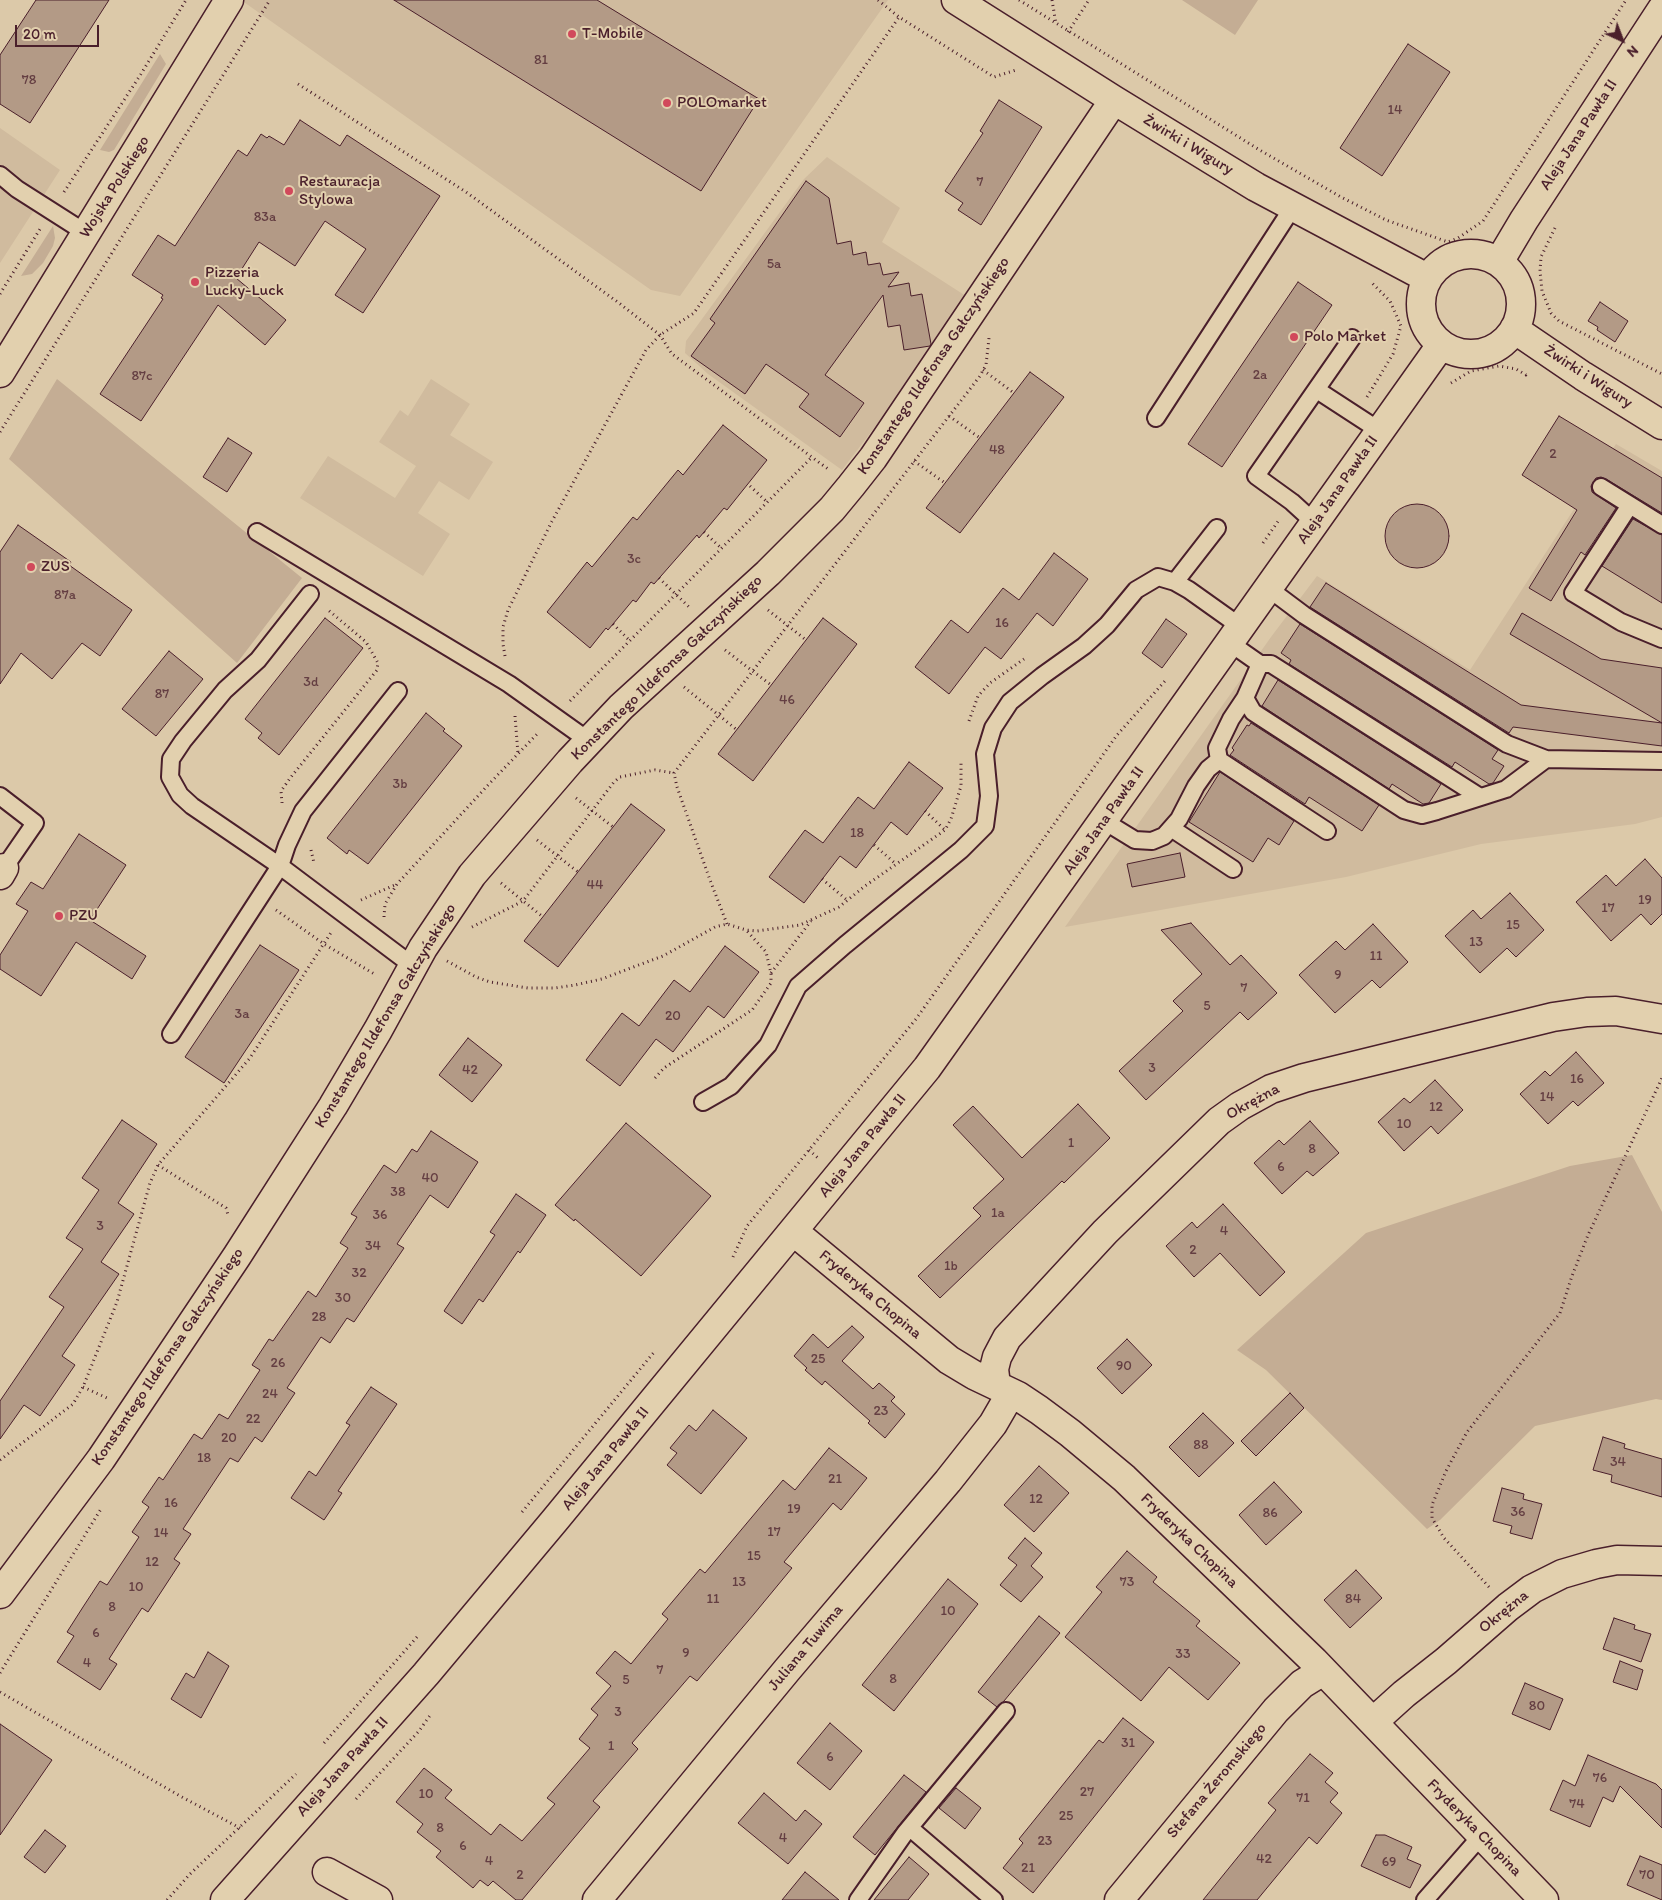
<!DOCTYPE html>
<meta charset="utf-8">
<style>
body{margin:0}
#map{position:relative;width:1662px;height:1900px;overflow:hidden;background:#dcc9a9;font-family:Itim,sans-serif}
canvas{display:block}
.north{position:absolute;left:1597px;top:15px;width:50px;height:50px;-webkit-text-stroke:4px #e2d0ae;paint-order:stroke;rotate:137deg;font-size:14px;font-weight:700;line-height:20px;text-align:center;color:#4a1f2b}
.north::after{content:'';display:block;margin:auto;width:18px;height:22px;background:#4a1f2b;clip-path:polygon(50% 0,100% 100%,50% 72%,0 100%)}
.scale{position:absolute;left:15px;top:25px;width:84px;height:22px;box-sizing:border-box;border:2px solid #4a1f2b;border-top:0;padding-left:6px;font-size:15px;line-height:18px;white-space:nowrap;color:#4a1f2b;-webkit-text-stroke:4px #e2d0ae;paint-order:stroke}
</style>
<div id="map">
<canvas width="1662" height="1900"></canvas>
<div class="north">N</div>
<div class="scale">20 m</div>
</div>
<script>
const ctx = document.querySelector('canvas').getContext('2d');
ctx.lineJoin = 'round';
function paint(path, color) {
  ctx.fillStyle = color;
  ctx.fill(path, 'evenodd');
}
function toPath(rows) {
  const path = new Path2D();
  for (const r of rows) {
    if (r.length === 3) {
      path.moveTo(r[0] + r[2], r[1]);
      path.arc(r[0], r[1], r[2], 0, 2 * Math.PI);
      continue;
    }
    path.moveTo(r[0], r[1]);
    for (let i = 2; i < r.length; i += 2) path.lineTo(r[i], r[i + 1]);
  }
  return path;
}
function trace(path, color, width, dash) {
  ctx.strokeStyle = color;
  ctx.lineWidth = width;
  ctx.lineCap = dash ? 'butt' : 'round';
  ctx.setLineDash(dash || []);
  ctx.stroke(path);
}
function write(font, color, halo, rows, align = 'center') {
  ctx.font = font + ' Itim,sans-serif';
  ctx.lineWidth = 4;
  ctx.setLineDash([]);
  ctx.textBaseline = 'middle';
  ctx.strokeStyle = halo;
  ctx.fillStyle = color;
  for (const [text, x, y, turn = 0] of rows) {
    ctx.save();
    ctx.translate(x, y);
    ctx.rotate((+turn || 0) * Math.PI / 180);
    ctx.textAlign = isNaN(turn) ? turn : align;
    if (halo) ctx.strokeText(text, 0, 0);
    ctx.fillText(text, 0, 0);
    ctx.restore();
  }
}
paint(toPath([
 [241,0,888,0,680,296,651,290],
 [0,128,60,170,0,263],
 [827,157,900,208,882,242,969,298,907,385,842,470,708,374,685,353,686,341,804,179],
 [431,379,470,404,450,435,493,462,469,500,439,481,418,513,450,534,423,576,300,498,328,456,395,498,416,466,379,442,400,410,408,416],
 [1616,444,1662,471,1662,817,1635,824,1481,844,1346,877,1065,927,1271,637,1317,576,1470,670]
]), '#d0bb9e');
paint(toPath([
 [1182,0,1258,0,1235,35],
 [160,54,166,64,114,150,109,152,100,150],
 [53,226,55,238,53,246,43,263,32,274,21,276],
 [57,379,302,578,237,663,9,459],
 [1632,1155,1662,1212,1662,1400,1656,1399,1535,1426,1440,1520,1427,1529,1266,1370,1237,1350,1366,1233,1570,1166]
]), '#c4ad94');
const building = toPath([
 [36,0,109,0,30,123,0,104,0,55,36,0],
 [394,0,597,0,759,99,701,191,394,0],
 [1408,44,1450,72,1382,176,1340,148,1408,44],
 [999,100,1042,127,981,225,958,210,963,203,945,191,983,133,980,131,999,100],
 [300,120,340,146,347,135,440,196,363,313,335,295,366,249,325,221,295,266,259,242,236,278,286,320,265,345,218,305,141,421,100,394,163,299,161,298,163,295,132,275,158,235,175,246,238,150,247,156,261,134,267,138,269,136,284,145,300,120],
 [806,181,829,198,837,244,851,241,853,255,866,252,868,265,880,263,883,275,899,272,888,287,909,283,911,296,922,294,931,344,930,346,904,350,900,325,888,327,883,295,825,375,864,403,840,437,799,407,809,394,766,364,745,394,691,356,715,323,710,319,806,181],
 [1298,282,1332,305,1222,467,1188,444,1298,282],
 [1600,302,1628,321,1615,342,1597,330,1598,327,1588,321,1600,302],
 [1030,372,1064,397,960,533,926,508,1030,372],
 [1559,416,1662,478,1662,513,1606,479,1601,477,1596,478,1591,486,1592,492,1616,508,1585,555,1581,552,1551,601,1529,588,1577,510,1522,475,1559,416],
 [723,425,767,460,727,510,724,508,699,538,697,535,654,584,651,582,636,602,633,600,608,630,606,628,590,648,547,612,587,562,592,567,633,517,637,520,678,470,683,475,723,425],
 [228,438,252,453,227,492,203,477,228,438],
 [1417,536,32],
 [1633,519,1662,535,1662,603,1602,566,1633,519],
 [18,525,71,562,69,565,132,610,100,656,82,643,52,679,21,653,0,684,0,552,18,525],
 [1054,553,1088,579,1053,626,1037,613,1001,659,985,647,949,694,915,667,951,620,968,633,1003,588,1019,600,1054,553],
 [1326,583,1521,705,1662,723,1510,634,1522,613,1601,659,1662,668,1662,746,1513,727,1509,733,1310,607,1326,583],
 [325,618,363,648,279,755,258,738,262,733,245,719,325,618],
 [823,618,857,644,753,781,718,754,823,618],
 [1166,619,1187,634,1162,668,1142,653,1166,619],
 [1300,624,1498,750,1492,759,1504,766,1493,783,1489,784,1455,762,1452,767,1289,664,1291,660,1281,653,1300,624],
 [169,651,203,679,156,736,122,709,169,651],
 [1278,680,1441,784,1429,803,1423,804,1392,784,1389,789,1262,706,1278,680],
 [426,713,445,729,443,731,462,746,368,864,349,850,347,854,327,838,426,713],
 [1251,723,1379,805,1362,831,1309,797,1305,804,1230,755,1234,750,1232,748,1247,725,1249,726,1251,723],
 [909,762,943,788,907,835,891,822,856,868,840,856,804,903,769,877,805,830,823,843,858,797,874,809,909,762],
 [1220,772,1294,821,1279,845,1268,838,1253,862,1189,822,1220,772],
 [631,804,665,830,558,967,524,941,631,804],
 [79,834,126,865,90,920,146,956,132,979,76,942,41,996,0,969,0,955,28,911,16,904,31,882,43,889,79,834],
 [1180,853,1185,877,1132,887,1127,864,1180,853],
 [1645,859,1662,878,1662,914,1651,925,1641,914,1611,941,1576,902,1606,875,1616,886,1645,859],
 [1510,893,1544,930,1516,957,1507,948,1480,973,1445,936,1473,910,1481,919,1510,893],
 [1191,923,1230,965,1241,955,1277,993,1248,1020,1240,1012,1146,1100,1119,1071,1183,1011,1173,1001,1202,974,1161,930,1191,923],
 [1373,924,1408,962,1380,988,1372,980,1335,1013,1299,975,1336,941,1345,950,1373,924],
 [260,945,299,970,224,1083,185,1057,260,945],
 [725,946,759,972,724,1018,708,1006,673,1052,656,1039,620,1086,586,1060,622,1013,639,1026,674,980,690,992,725,946],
 [468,1038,502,1065,472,1102,439,1075,468,1038],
 [1576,1052,1604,1083,1578,1106,1573,1101,1548,1124,1520,1094,1545,1071,1550,1076,1576,1052],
 [1435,1080,1463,1110,1438,1134,1431,1126,1404,1151,1378,1122,1404,1098,1410,1103,1435,1080],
 [1078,1104,1110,1138,1064,1183,1062,1181,940,1298,918,1276,981,1216,973,1208,1004,1179,953,1125,973,1106,1022,1158,1078,1104],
 [122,1120,157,1144,118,1203,134,1214,101,1262,119,1274,62,1356,75,1365,40,1416,24,1405,0,1439,0,1401,64,1307,49,1297,83,1249,66,1238,99,1190,82,1178,122,1120],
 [1310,1121,1339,1153,1313,1176,1307,1171,1282,1194,1254,1163,1279,1140,1284,1145,1310,1121],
 [626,1123,711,1196,641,1276,575,1219,574,1221,555,1205,626,1123],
 [431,1131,478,1162,448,1208,430,1195,397,1244,404,1248,354,1322,347,1318,330,1343,321,1337,287,1388,295,1393,262,1442,255,1437,238,1462,230,1458,183,1529,191,1534,174,1559,180,1563,148,1612,142,1608,125,1634,109,1659,117,1664,100,1690,57,1662,74,1636,67,1632,83,1607,100,1581,107,1585,139,1537,132,1532,149,1507,142,1502,159,1477,163,1480,194,1434,202,1439,219,1414,228,1419,260,1370,252,1365,269,1339,273,1341,308,1291,316,1297,348,1248,340,1243,357,1217,351,1214,384,1165,396,1173,412,1149,417,1152,431,1131],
 [516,1194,546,1215,520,1253,518,1251,483,1302,479,1299,462,1324,444,1311,495,1235,490,1232,516,1194],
 [1223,1204,1285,1272,1260,1296,1220,1253,1194,1277,1166,1246,1192,1222,1197,1228,1223,1204],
 [852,1326,864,1337,842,1361,873,1389,879,1383,895,1397,891,1401,905,1414,885,1438,868,1423,870,1421,825,1381,822,1385,805,1370,807,1368,794,1356,813,1334,828,1348,852,1326],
 [1127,1339,1152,1365,1122,1394,1097,1368,1127,1339],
 [371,1387,397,1404,338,1491,342,1493,324,1520,291,1498,309,1471,316,1476,350,1425,346,1423,371,1387],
 [1290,1393,1304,1408,1256,1456,1241,1441,1290,1393],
 [713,1410,747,1438,701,1494,667,1465,677,1453,670,1448,689,1425,696,1431,713,1410],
 [1203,1413,1234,1443,1199,1477,1169,1447,1203,1413],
 [1603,1437,1625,1444,1624,1448,1662,1459,1662,1497,1611,1482,1612,1475,1593,1470,1603,1437],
 [829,1448,867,1478,841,1510,833,1503,784,1562,792,1568,754,1614,697,1681,690,1676,632,1743,638,1749,593,1801,600,1807,522,1900,516,1900,493,1881,488,1886,480,1880,473,1888,436,1857,441,1851,417,1832,423,1824,396,1802,424,1768,452,1790,445,1798,491,1835,500,1824,522,1841,555,1804,547,1798,590,1748,579,1739,598,1715,591,1709,611,1686,596,1673,615,1651,631,1664,668,1619,662,1614,700,1569,705,1573,783,1480,795,1490,829,1448],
 [1039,1466,1069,1493,1034,1532,1004,1505,1039,1466],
 [1274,1482,1302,1512,1266,1545,1239,1515,1274,1482],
 [1502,1488,1524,1494,1523,1499,1542,1504,1532,1539,1510,1533,1512,1526,1493,1521,1502,1488],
 [1025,1538,1042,1553,1031,1566,1043,1577,1021,1602,1000,1585,1017,1565,1008,1558,1025,1538],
 [1127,1551,1157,1577,1153,1582,1200,1621,1196,1626,1240,1663,1208,1700,1169,1667,1141,1701,1065,1637,1102,1592,1096,1587,1127,1551],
 [1356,1570,1382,1598,1350,1628,1324,1600,1356,1570],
 [948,1579,978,1604,894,1711,862,1685,948,1579],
 [1039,1616,1060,1633,1004,1701,997,1707,978,1692,1039,1616],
 [1614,1618,1635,1625,1634,1629,1651,1634,1641,1662,1603,1649,1614,1618],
 [208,1652,229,1666,201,1718,171,1699,186,1673,194,1678,208,1652],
 [1620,1661,1643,1670,1637,1690,1613,1682,1620,1661],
 [1525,1683,1563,1699,1550,1730,1512,1714,1525,1683],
 [1123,1718,1154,1742,1033,1893,1003,1868,1023,1843,1019,1839,1099,1740,1103,1743,1123,1718],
 [830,1723,862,1751,830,1790,797,1763,830,1723],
 [0,1724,52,1760,0,1835,0,1724],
 [1310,1754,1333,1773,1325,1782,1338,1793,1330,1802,1342,1813,1317,1844,1309,1837,1257,1900,1203,1900,1276,1810,1268,1803,1310,1754],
 [1588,1755,1656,1784,1662,1790,1662,1828,1620,1786,1613,1802,1603,1797,1590,1827,1550,1810,1563,1780,1575,1786,1588,1755],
 [904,1775,926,1792,875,1855,853,1837,904,1775],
 [956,1788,981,1808,965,1829,939,1808,956,1788],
 [764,1793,796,1821,805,1810,822,1824,788,1864,738,1823,764,1793],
 [45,1830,66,1846,45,1873,24,1857,45,1830],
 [1376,1835,1385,1835,1412,1847,1407,1859,1421,1865,1410,1888,1361,1866,1376,1835],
 [1640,1856,1662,1865,1662,1900,1627,1885,1640,1856],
 [909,1857,929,1874,908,1900,874,1900,909,1857],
 [805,1872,839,1900,782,1900,805,1872]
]);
paint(building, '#b39a86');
trace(building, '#4a1f2b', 1);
const service = toPath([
 [0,175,17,189,86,233],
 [1317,390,1380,431],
 [1156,418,1293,207],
 [1601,487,1662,525],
 [1630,505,1573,593,1621,622,1662,639],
 [1315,523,1292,502,1256,476,1352,338],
 [257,532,509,684,589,741],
 [1175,582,1217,528],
 [1268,588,1304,615,1507,744,1546,759,1662,761],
 [310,594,258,660,225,690,183,741,171,759,170,777,180,795,192,806,280,866,413,966],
 [1230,643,1260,664,1271,664,1480,797],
 [1260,664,1245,698,1253,712,1404,810,1422,815,1437,811,1506,789,1546,759],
 [1245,698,1231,719,1217,748,1219,760,1327,831],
 [0,796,35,823,4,868],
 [1104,821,1135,840,1152,841,1164,836,1179,819,1196,786,1208,769,1219,760],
 [1171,828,1233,869],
 [171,1034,280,866,287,845,303,811,398,691],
 [703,1102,731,1086,768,1045,798,986,845,945,961,850,985,826,989,796,985,754,993,728,1010,702,1042,676,1084,646,1107,625,1136,590,1158,577,1175,582,1189,590,1241,627],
 [910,1828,994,1900],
 [858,1900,905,1833,1006,1711],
 [1425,1900,1481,1836]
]);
const minor = toPath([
 [956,0,1114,100,1256,187,1427,278],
 [1471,304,50],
 [1499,262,1524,220,1662,9],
 [1514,329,1583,376,1662,425],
 [0,875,4,868],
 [793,1231,949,1360,974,1375,1018,1396,1039,1410,1070,1433,1124,1478,1314,1661,1544,1900],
 [996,1385,994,1369,997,1357,1007,1338,1105,1232,1219,1121,1240,1106,1271,1089,1304,1078,1553,1017,1587,1012,1616,1011,1662,1019],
 [0,1594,101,1459,237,1256,333,1106,378,1030,423,948,472,875,570,761,621,707,768,573,832,509,851,486,873,458,1114,100],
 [1373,1722,1404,1694,1446,1661,1508,1607,1532,1589,1562,1574,1596,1564,1617,1560,1662,1561],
 [327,1872,378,1900],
 [225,1900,426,1674,555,1520,927,1068,1441,345],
 [597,1900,787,1670,948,1481,993,1424,1011,1393],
 [1119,1900,1276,1710,1302,1684,1323,1671]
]);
const tertiary = toPath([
 [0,373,229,0]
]);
trace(service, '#4a1f2b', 20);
trace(minor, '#4a1f2b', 31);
trace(tertiary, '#4a1f2b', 31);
trace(toPath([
 [878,0,899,17,994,77,1016,70],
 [1019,0,1258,149,1341,197,1386,220,1448,242,1458,238,1483,221,1626,0],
 [1052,0,1056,24],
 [1068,32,1089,0],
 [298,84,466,192,619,303,660,335,672,354,828,469],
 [64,192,141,74,186,0],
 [1555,228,1541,257,1540,271,1542,291,1551,313,1559,321,1662,374],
 [0,294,40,229],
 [983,370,1014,393],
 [1451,383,1471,371,1499,366,1516,369,1526,375,1528,372],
 [1367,397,1393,354,1401,326,1390,301,1371,282],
 [949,416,980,438],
 [0,432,270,0],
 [914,461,945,483],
 [750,486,767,502],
 [704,532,721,548],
 [1263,543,1279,520],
 [659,578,689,607],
 [768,610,806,640],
 [613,624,629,640],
 [725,650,771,685],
 [505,656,503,644,503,627,508,610,551,523,646,350,660,335,694,313,899,17],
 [684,687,737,730],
 [570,701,812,457],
 [515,716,518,754],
 [969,721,978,696,990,683,1024,659],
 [576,798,613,827],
 [282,803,281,791,291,777,377,670,378,663,366,642,327,609],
 [925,811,945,830],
 [537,840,578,872],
 [874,845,896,864],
 [311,850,314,863],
 [822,879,847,900],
 [501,883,543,917],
 [361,900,397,884],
 [276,910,324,944,376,975],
 [384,917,385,904,397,884,489,784,539,732],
 [727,924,710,880,677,787,674,773,980,376,986,365,989,338],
 [472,927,523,901,614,782,620,777,655,770,674,773],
 [447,961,476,977,490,982,528,988,555,988,575,985,602,979,636,966,663,956,715,927,727,924,746,930,757,931,800,925,839,907,865,886,945,830,951,819,961,786,961,761],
 [771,973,811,921],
 [655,1078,664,1068,752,1010,771,983,771,973,766,952,746,930],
 [809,1150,818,1158],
 [158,1165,226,1208,228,1215],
 [733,1257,747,1226,916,1019,1117,735,1165,681],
 [83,1387,107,1398],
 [0,1460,73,1404,83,1387,117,1302,150,1183,158,1165,250,1058,332,931],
 [522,1512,655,1351],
 [1489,1587,1444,1538,1432,1518,1432,1505,1446,1471,1467,1432,1560,1313,1572,1276,1588,1235,1662,1078],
 [0,1673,101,1509],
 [0,1692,180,1796,240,1828],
 [324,1743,417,1637],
 [356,1799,419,1731,431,1714],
 [167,1900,190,1874,296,1774]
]), '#4a1f2b', 3, [1, 4]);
trace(service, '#e2d0ae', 16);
trace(minor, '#e2d0ae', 28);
trace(tertiary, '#e2d0ae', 28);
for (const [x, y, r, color] of [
 [572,34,5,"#d1495b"],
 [667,103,5,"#d1495b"],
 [289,191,5,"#d1495b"],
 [195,282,5,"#d1495b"],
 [1294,337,5,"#d1495b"],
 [31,567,5,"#d1495b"],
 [59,916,5,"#d1495b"]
]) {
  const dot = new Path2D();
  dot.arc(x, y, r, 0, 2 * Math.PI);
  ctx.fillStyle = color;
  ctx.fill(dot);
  trace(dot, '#e2d0ae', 2);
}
write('14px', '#643e42', null, [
 ["81",541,60],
 ["78",29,80],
 ["14",1395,110],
 ["7",980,182],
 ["83a",265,217],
 ["5a",774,264],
 ["2a",1260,375],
 ["87c",142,376],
 ["48",997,450],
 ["2",1553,454],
 ["3c",634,559],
 ["87a",65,595],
 ["16",1002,623],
 ["3d",311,682],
 ["87",162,694],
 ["46",787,700],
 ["3b",400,784],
 ["18",857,833],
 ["44",595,885],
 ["19",1645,900],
 ["17",1608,908],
 ["15",1513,925],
 ["13",1476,942],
 ["11",1376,956],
 ["9",1338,975],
 ["7",1244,988],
 ["5",1207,1006],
 ["3a",242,1014],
 ["20",673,1016],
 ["3",1152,1068],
 ["42",470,1070],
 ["16",1577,1079],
 ["14",1547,1097],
 ["12",1436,1107],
 ["10",1404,1124],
 ["1",1071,1143],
 ["8",1312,1149],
 ["6",1281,1167],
 ["40",430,1178],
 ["38",398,1192],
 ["1a",998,1213],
 ["36",380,1215],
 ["3",100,1226],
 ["4",1224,1231],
 ["34",373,1246],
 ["2",1193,1250],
 ["1b",951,1266],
 ["32",359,1273],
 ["30",343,1298],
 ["28",319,1317],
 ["25",818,1359],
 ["26",278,1363],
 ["90",1124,1366],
 ["24",270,1394],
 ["23",881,1411],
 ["22",253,1419],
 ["20",229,1438],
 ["88",1201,1445],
 ["18",204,1458],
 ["34",1618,1462],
 ["21",835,1479],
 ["12",1036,1499],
 ["16",171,1503],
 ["19",794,1509],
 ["36",1518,1512],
 ["86",1270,1513],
 ["17",774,1532],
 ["14",161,1533],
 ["15",754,1556],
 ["12",152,1562],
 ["13",739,1582],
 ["73",1127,1582],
 ["10",136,1587],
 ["11",713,1599],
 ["84",1353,1599],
 ["8",112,1607],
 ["10",948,1611],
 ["6",96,1633],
 ["9",686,1653],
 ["33",1183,1654],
 ["4",87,1663],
 ["7",660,1670],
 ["8",893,1679],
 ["5",626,1680],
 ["80",1537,1706],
 ["3",618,1712],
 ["31",1128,1743],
 ["1",611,1746],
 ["6",830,1757],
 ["76",1600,1778],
 ["27",1087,1792],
 ["10",426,1794],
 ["71",1303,1798],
 ["74",1577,1804],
 ["25",1066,1816],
 ["8",440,1828],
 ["4",783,1838],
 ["23",1045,1841],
 ["6",463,1846],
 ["42",1264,1859],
 ["4",489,1861],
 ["69",1389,1862],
 ["21",1028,1868],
 ["2",520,1875],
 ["70",1647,1875]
]);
write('16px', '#4a1f2b', '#e2d0ae', [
 ["T-Mobile",582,34],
 ["POLOmarket",677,103],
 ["Restauracja",299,182],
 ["Stylowa",299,200],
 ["Pizzeria",205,273],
 ["Lucky-Luck",205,291],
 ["Polo Market",1304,337],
 ["ZUS",41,567],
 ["PZU",69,916]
], 'left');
write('16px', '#4a1f2b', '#e2d0ae', [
 ["Aleja Jana Pawła II",1579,135,-57],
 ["Żwirki i Wigury",1188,145,31],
 ["Wojska Polskiego",115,187,-58],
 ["Konstantego Ildefonsa Gałczyńskiego",934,366,-56],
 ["Żwirki i Wigury",1588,377,33],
 ["Aleja Jana Pawła II",1338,490,-55],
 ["Konstantego Ildefonsa Gałczyńskiego",667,668,-44],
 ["Aleja Jana Pawła II",1104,821,-55],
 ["Konstantego Ildefonsa Gałczyńskiego",386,1016,-59],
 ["Okrężna",1253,1102,-29],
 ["Aleja Jana Pawła II",863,1146,-51],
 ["Fryderyka Chopina",870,1295,40],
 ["Konstantego Ildefonsa Gałczyńskiego",168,1357,-56],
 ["Aleja Jana Pawła II",606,1459,-51],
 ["Fryderyka Chopina",1189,1541,44],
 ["Okrężna",1504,1612,-39],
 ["Juliana Tuwima",806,1648,-50],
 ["Aleja Jana Pawła II",343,1767,-48],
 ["Stefana Żeromskiego",1217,1781,-50],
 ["Fryderyka Chopina",1474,1828,46]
]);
</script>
